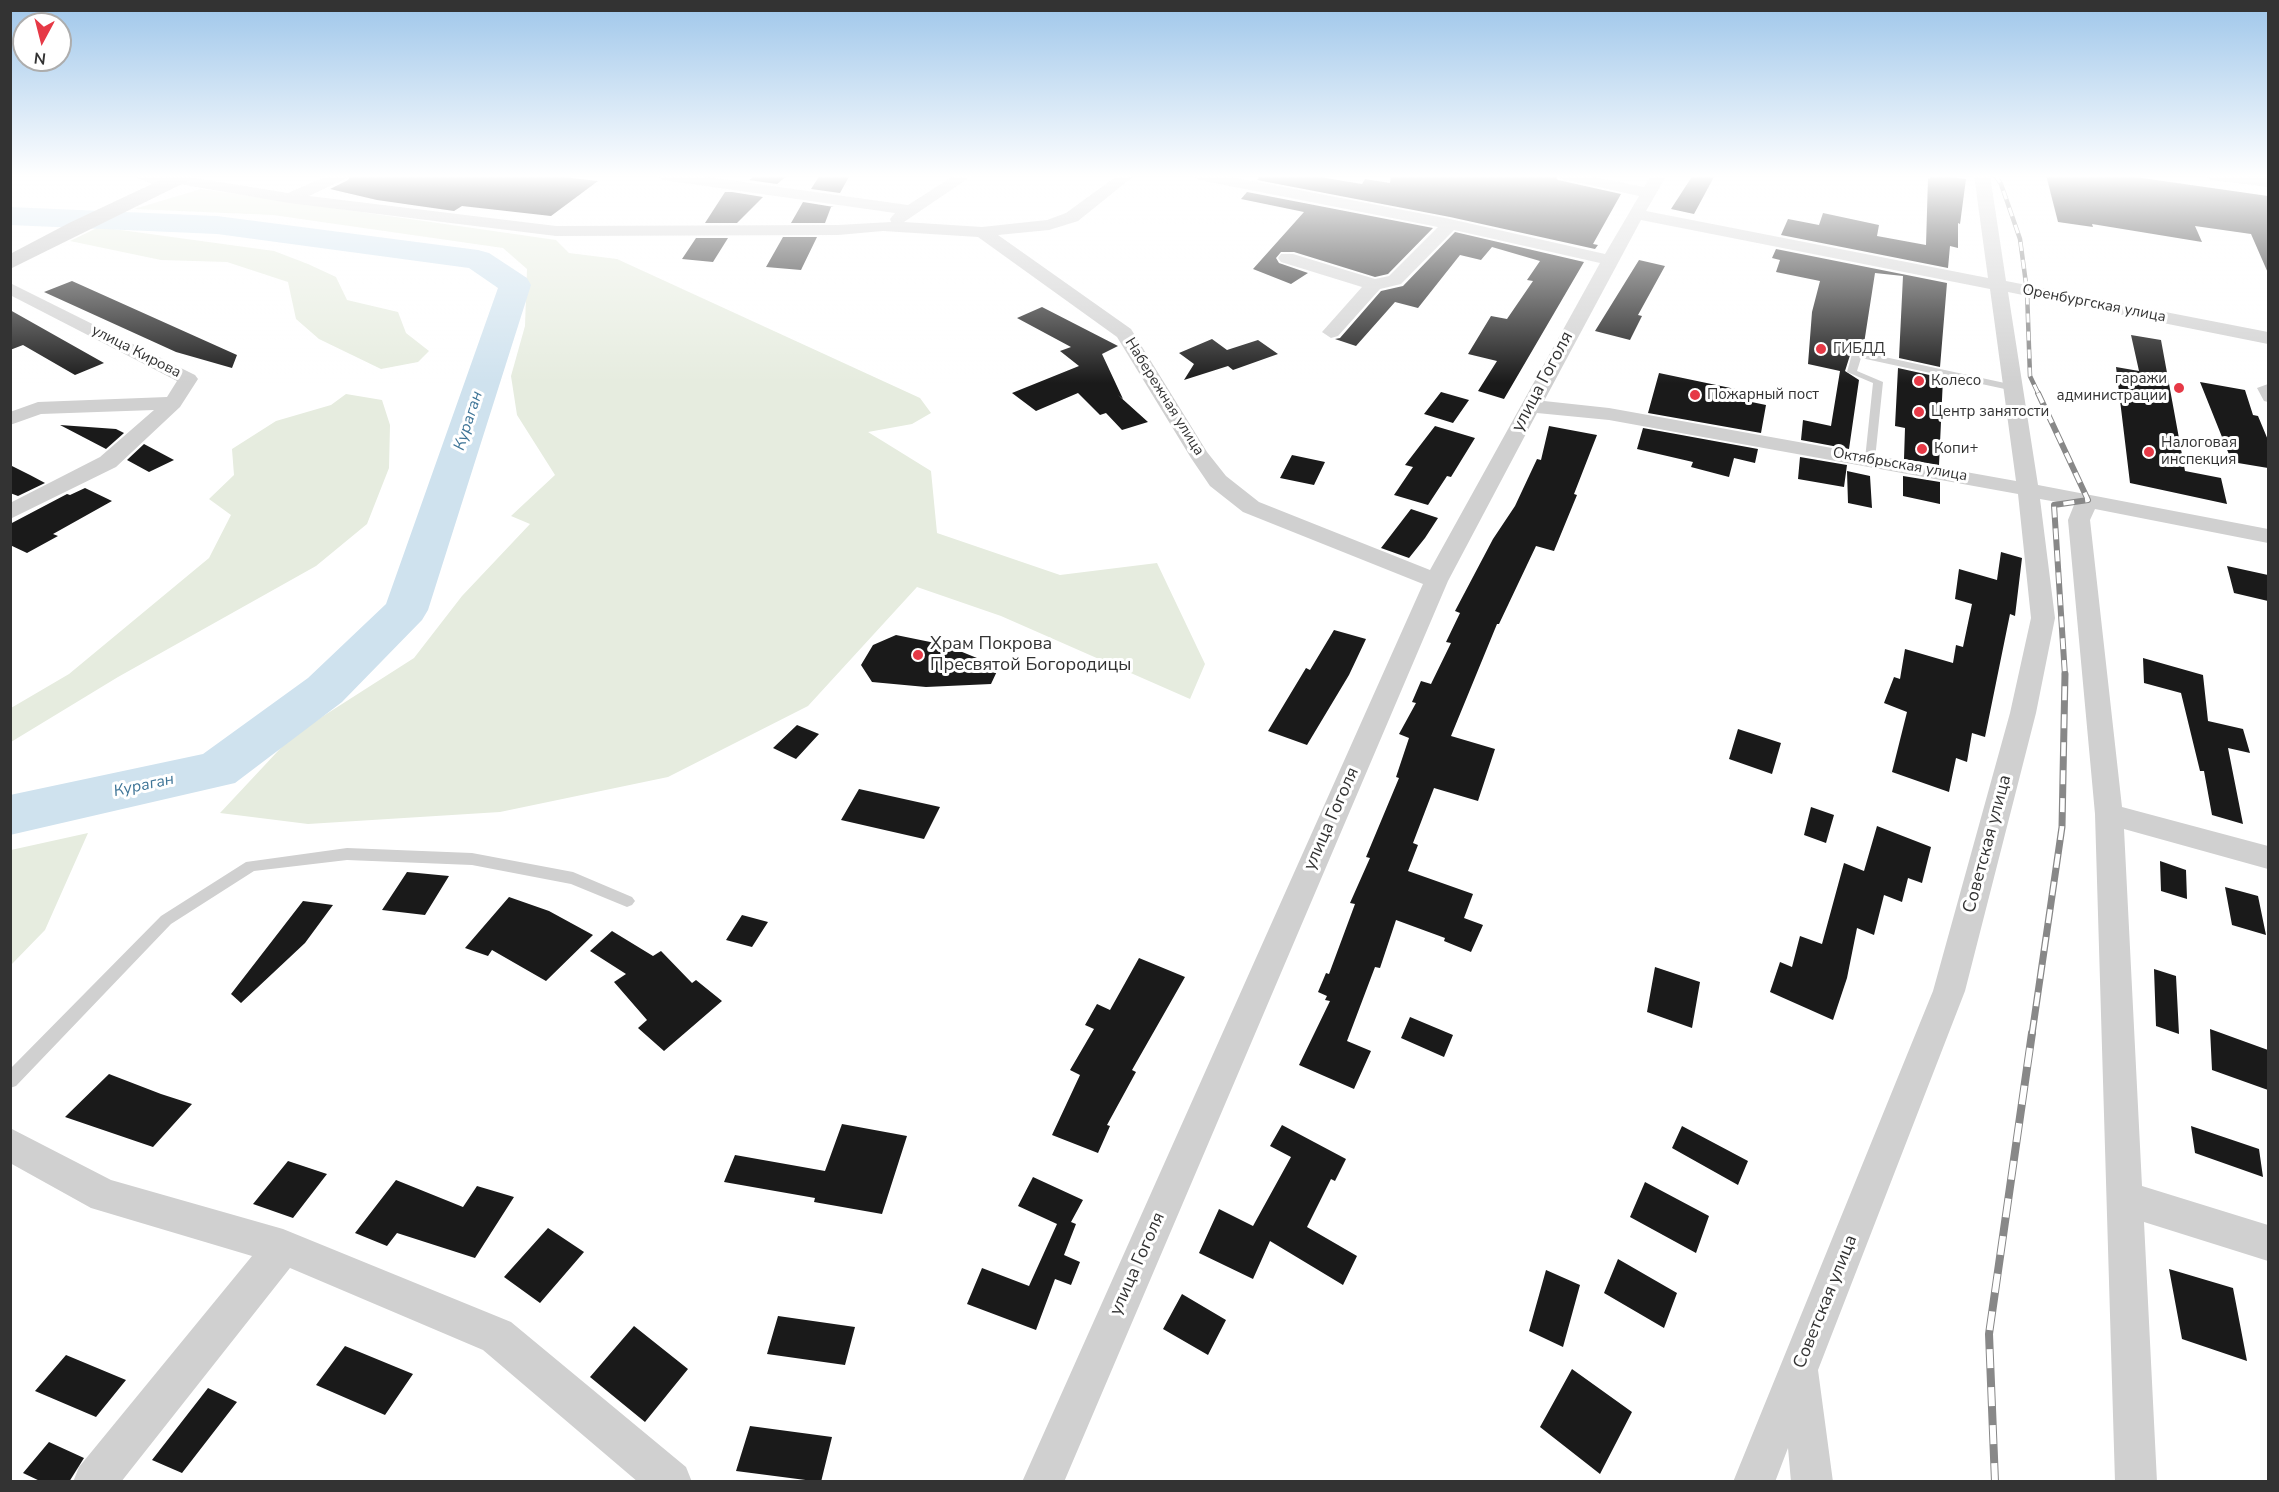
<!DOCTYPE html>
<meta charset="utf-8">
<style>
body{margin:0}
#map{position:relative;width:2279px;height:1492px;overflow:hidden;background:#fff;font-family:"Nunito Sans",sans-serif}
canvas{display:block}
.frame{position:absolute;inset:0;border:12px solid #333;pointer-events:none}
.north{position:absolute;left:12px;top:12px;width:60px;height:60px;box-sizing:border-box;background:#fff;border:2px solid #adadad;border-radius:50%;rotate:187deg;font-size:16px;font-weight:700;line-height:24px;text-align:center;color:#333}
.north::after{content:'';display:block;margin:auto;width:21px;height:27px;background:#e63946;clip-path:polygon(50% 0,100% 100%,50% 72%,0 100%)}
</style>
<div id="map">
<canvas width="2279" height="1492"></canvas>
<div class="frame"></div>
<div class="north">N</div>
</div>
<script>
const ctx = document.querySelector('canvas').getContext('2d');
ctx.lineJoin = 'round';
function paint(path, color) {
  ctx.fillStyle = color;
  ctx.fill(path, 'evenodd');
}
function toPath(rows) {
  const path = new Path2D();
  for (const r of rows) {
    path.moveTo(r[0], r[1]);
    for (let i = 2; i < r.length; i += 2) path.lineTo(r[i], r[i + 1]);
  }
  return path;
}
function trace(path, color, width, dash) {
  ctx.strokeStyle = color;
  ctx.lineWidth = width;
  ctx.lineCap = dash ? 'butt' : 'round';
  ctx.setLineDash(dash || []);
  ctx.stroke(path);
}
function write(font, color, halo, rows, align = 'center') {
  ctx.font = font + ' "Nunito Sans",sans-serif';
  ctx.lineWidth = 6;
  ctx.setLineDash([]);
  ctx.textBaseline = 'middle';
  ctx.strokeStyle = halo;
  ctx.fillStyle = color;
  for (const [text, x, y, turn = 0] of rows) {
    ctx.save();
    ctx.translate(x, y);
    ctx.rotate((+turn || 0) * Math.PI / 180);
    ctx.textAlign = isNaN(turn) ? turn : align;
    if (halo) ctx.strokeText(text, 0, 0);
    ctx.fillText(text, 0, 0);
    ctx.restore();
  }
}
paint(toPath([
 [201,189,556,240,569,253,617,259,920,398,931,413,912,424,868,432,931,471,937,533,1060,575,1157,563,1205,664,1190,699,1001,616,917,587,808,706,668,777,500,812,308,824,220,813,292,736,414,658,462,596,530,524,511,516,555,475,517,415,511,376,525,326,527,269,503,248,273,215,134,209],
 [99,227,274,251,308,264,336,277,347,300,398,312,406,333,429,351,418,362,381,369,319,339,296,319,288,282,227,262,161,260,70,241],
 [346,394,382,400,390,425,389,468,367,524,316,566,118,677,11,742,11,708,69,674,209,558,231,515,209,499,234,475,232,449,276,421,331,405],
 [88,833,45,930,11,965,11,850]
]), '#e6ecdf');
paint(toPath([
 [10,207,217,216,478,250,489,253,527,278,531,285,428,610,422,620,342,702,235,783,10,835,10,795,203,754,308,678,386,604,498,288,469,268,217,234,10,225,10,207]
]), '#cfe2ee');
paint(toPath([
 [351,175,545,175,598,181,551,216,462,206,454,211,377,200,330,189,348,180],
 [757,175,788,175,777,184,749,180],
 [820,175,850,175,840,193,811,189],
 [1261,175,1308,175,1362,184,1365,179,1390,183,1391,175,1554,175,1558,180,1621,194,1593,244,1598,245,1595,249,1450,217,1257,180],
 [1693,175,1715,175,1694,214,1671,209],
 [1931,175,1966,179,1960,224,1958,223,1958,248,1950,246,1948,268,1781,235,1788,219,1819,225,1823,213,1879,225,1877,236,1926,245,1928,178,1930,179],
 [2046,175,2121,175,2268,196,2268,273,2251,234,2195,226,2202,242,2092,224,2093,227,2058,222],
 [725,192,732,192,763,197,737,223,705,223],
 [1247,192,1433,228,1388,274,1375,277,1294,252,1281,252,1276,258,1279,263,1308,273,1291,284,1253,269,1304,212,1241,199],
 [803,202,834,207,831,207,825,223,791,223],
 [1455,232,1584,262,1504,399,1478,391,1497,361,1468,354,1491,316,1507,319,1533,281,1527,280,1540,261,1492,247,1481,260,1460,255,1418,308,1395,302,1356,346,1335,339,1340,338,1381,291,1403,286],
 [783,237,817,237,801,270,766,267],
 [696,238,728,238,713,262,682,259],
 [1776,249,1947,283,1940,367,1899,358,1903,276,1875,273,1863,350,1857,349,1851,352,1845,371,1859,380,1849,449,1801,440,1803,420,1831,426,1840,371,1808,364,1812,312,1820,281,1776,272,1780,260,1772,258],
 [1639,260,1665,266,1638,315,1642,316,1630,340,1595,331],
 [72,281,237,355,232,368,176,352,44,292],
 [1042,307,1118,346,1102,354,1123,399,1118,395,1148,422,1122,430,1106,413,1100,415,1078,393,1036,411,1012,393,1079,366,1060,351,1071,347,1017,318],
 [10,310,104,363,75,375,23,345,10,350],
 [2131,335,2161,340,2185,471,2221,478,2227,504,2130,483,2116,367,2139,371],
 [1212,339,1227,350,1258,340,1278,354,1233,370,1228,366,1184,380,1194,364,1179,353],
 [1898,368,1943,378,1939,465,1904,459,1905,428,1895,426],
 [1659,373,1740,390,1737,399,1766,405,1761,433,1648,413],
 [2200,382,2245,390,2253,415,2258,416,2268,440,2268,468,2232,462],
 [1441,392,1469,400,1453,423,1424,414],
 [60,425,116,429,124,433,106,449],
 [1435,426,1475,438,1451,477,1447,476,1428,505,1394,495,1413,467,1405,465],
 [1549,426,1597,435,1574,494,1577,495,1554,551,1536,546,1499,624,1497,624,1451,736,1495,749,1478,801,1434,788,1413,843,1418,845,1408,871,1473,894,1464,918,1483,925,1471,952,1444,941,1445,938,1396,920,1380,968,1375,967,1347,1041,1371,1051,1354,1089,1299,1065,1330,1001,1325,1000,1327,996,1318,992,1326,973,1329,974,1355,904,1350,903,1370,858,1366,857,1399,778,1396,777,1409,738,1399,734,1416,703,1412,702,1421,681,1431,684,1451,643,1446,642,1460,613,1455,611,1493,539,1515,506,1537,459,1541,460],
 [1643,428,1758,449,1755,463,1734,458,1729,477,1691,467,1693,462,1637,449],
 [144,444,174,460,149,472,127,460],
 [1292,455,1325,462,1314,485,1280,478],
 [1800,457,1847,465,1844,487,1798,479],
 [10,465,30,475,45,483,18,496,10,493],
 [1847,471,1870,476,1872,508,1848,503],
 [1903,476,1940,482,1940,504,1903,496],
 [85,488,112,501,53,534,58,536,27,553,10,545,10,524,67,494,70,495],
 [1411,509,1438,518,1425,538,1409,558,1381,548],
 [2001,552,2022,558,2015,616,2010,614,1985,737,1972,733,1967,762,1956,758,1949,792,1892,772,1907,712,1884,703,1894,677,1900,679,1905,649,1953,663,1956,645,1963,647,1972,604,1955,599,1959,569,1997,580],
 [2227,566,2268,575,2268,601,2234,593],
 [1334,630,1366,639,1349,675,1307,745,1268,731,1306,668,1310,670],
 [896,635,945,645,999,667,991,684,926,687,872,682,861,665,873,645],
 [2143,658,2203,675,2208,721,2243,729,2250,753,2228,748,2243,824,2212,815,2204,771,2200,771,2181,693,2144,683],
 [797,725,819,734,796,759,773,748],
 [1738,729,1781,743,1772,774,1729,759],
 [859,789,940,807,924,839,841,820],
 [1811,807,1834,815,1826,843,1804,835],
 [1877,826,1931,847,1922,883,1908,878,1902,902,1884,895,1874,935,1857,928,1847,978,1833,1020,1770,992,1780,962,1792,967,1800,936,1822,944,1844,863,1864,871],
 [2160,861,2186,870,2187,899,2161,891],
 [407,872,449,876,425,915,382,910],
 [2225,887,2258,896,2266,935,2232,925],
 [509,897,549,911,593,935,546,981,492,950,488,956,465,948],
 [303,901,333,905,305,943,241,1003,231,994],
 [742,915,768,922,752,947,726,940],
 [612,931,653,956,661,951,692,983,696,980,722,1001,664,1051,638,1028,647,1020,614,982,626,974,590,951],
 [1139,958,1185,977,1132,1070,1136,1072,1107,1125,1110,1126,1098,1153,1052,1135,1080,1075,1070,1070,1094,1029,1085,1025,1097,1004,1110,1010],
 [1655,967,1700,982,1692,1028,1647,1012],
 [2154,969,2176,976,2179,1034,2156,1026],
 [1410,1017,1453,1035,1444,1057,1401,1038],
 [2210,1029,2268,1050,2268,1090,2212,1070],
 [109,1074,161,1094,192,1104,153,1147,65,1117],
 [842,1124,907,1136,882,1214,814,1202,815,1198,724,1182,735,1155,825,1171],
 [1282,1125,1346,1159,1335,1181,1331,1179,1307,1227,1357,1256,1343,1285,1270,1241,1253,1279,1199,1253,1219,1209,1253,1226,1291,1157,1270,1146],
 [1682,1126,1748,1161,1738,1185,1672,1148],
 [2191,1126,2259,1149,2263,1177,2195,1153],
 [288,1161,327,1174,293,1218,253,1204],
 [1033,1177,1083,1200,1071,1222,1076,1224,1064,1255,1080,1262,1071,1285,1055,1279,1036,1330,967,1304,982,1268,1029,1286,1057,1224,1018,1206],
 [396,1180,463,1207,477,1186,514,1197,475,1258,397,1233,387,1246,355,1233],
 [1645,1182,1709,1216,1696,1253,1630,1217],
 [548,1228,584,1252,540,1303,504,1277],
 [1618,1259,1677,1293,1664,1328,1604,1293],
 [2169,1269,2233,1288,2247,1361,2182,1339],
 [1546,1270,1580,1285,1563,1347,1529,1331],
 [1182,1294,1226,1320,1208,1355,1163,1329],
 [778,1316,855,1327,845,1365,767,1354],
 [634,1326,688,1369,645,1422,590,1377],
 [345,1346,413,1374,385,1415,316,1385],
 [66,1355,126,1380,96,1417,35,1391],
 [1572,1369,1632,1412,1600,1474,1540,1427],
 [208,1388,237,1402,182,1473,152,1460],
 [750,1426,832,1437,821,1482,736,1471],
 [49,1442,84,1458,69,1482,42,1482,23,1473]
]), '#1a1a1a');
paint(toPath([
 [1857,351,2014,385,2019,388,2014,391,1861,358,1857,371,1883,382,1875,459,1870,462,1865,459,1873,383,1847,372,1852,354,1857,351],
 [2268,384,2268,402,2264,401,2257,388,2268,384],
 [347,848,472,853,573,872,632,897,635,901,632,905,627,907,571,884,472,865,347,860,254,871,171,924,16,1086,10,1088,10,1069,161,916,246,862,347,848]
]), '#d0d0d0');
paint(toPath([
 [135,175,156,175,167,179,177,175,288,193,329,175,349,175,347,178,309,196,556,226,838,225,891,222,890,219,895,213,663,180,655,175,693,175,908,205,955,175,973,175,904,222,982,227,1047,220,1066,213,1118,175,1135,175,1078,221,1049,230,998,235,1131,329,1207,452,1226,476,1259,502,1430,570,1600,263,1454,230,1401,284,1380,289,1338,336,1331,338,1322,332,1362,287,1281,262,1278,258,1281,254,1293,254,1375,279,1389,276,1438,227,1199,180,1191,175,1221,175,1450,219,1605,254,1639,196,1558,178,1556,175,1585,175,1644,187,1651,175,1667,175,1646,211,1988,278,1974,175,1990,175,2006,281,2268,332,2268,344,2008,292,2038,485,2268,529,2268,543,2095,509,2090,520,2122,807,2268,846,2268,869,2124,829,2142,1186,2268,1225,2268,1261,2144,1222,2157,1482,2115,1482,2095,814,2068,520,2074,505,2040,499,2055,618,2036,713,1965,991,1818,1370,1833,1482,1791,1482,1788,1448,1775,1482,1733,1482,1933,991,2010,713,2031,618,2018,494,1609,420,1537,413,1448,581,1064,1482,1022,1482,1423,584,1243,512,1210,486,1191,458,1117,337,978,237,883,231,838,235,556,236,289,203,173,183,172,187,166,189,137,178,135,175],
 [1641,220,1990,289,2016,481,1609,408,1544,401,1641,220],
 [2203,175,2268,177,2268,187,2211,180,2203,175],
 [10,283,195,375,198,379,180,407,116,467,10,519,10,503,100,457,154,410,41,414,10,425,10,412,38,402,167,397,177,381,10,295,10,283],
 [10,1128,111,1180,283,1229,511,1322,686,1467,692,1482,638,1482,483,1350,290,1268,121,1482,73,1482,79,1467,252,1256,91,1208,10,1163,10,1128]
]), '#d0d0d0');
paint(toPath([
 [171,175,195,175,192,179,10,269,10,254,69,223,171,175]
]), '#bdbdbd');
const railFar3 = toPath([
 [1995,175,2001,184,2020,239,2027,291,2030,376,2039,395]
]);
const railFar2 = toPath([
 [2038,393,2088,500,2054,505,2065,676]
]);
const railFar1 = toPath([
 [2032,1034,2062,827,2065,674]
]);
const rail = toPath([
 [1995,1482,1989,1334,2032,1033]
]);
trace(railFar3, '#888', 4.5);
trace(railFar2, '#888', 6);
trace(railFar1, '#888', 7);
trace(rail, '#888', 8);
trace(railFar3, '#fff', 3, [9]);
trace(railFar2, '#fff', 4, [11]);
trace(railFar1, '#fff', 4.5, [14]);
trace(rail, '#fff', 6, [19]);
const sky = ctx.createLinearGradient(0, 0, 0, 383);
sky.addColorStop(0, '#9ec6ea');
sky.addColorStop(0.46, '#fff');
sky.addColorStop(1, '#ffffff00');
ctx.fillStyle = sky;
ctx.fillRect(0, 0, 2279, 383);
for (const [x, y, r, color] of [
 [1821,349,6,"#e63946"],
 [1919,381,6,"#e63946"],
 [2179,388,6,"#e63946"],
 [1695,395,6,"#e63946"],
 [1919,412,6,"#e63946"],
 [1922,449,6,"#e63946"],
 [2149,452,6,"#e63946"],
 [918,655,6,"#e63946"]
]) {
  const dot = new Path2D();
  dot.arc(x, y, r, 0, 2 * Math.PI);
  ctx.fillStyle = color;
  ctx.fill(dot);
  trace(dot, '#fff', 2);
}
write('15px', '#333', '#fff', [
 ["Оренбургская улица",2094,304,11],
 ["улица Кирова",136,352,27],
 ["Набережная улица",1164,397,58],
 ["Октябрьская улица",1900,465,10]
]);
write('15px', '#333', '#fff', [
 ["ГИБДД",1833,349],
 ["гаражи",2167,379,"right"],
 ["администрации",2167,396,"right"],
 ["Колесо",1931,381],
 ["Пожарный пост",1707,395],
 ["Центр занятости",1931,412],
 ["Налоговая",2161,443],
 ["инспекция",2161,460],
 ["Копи+",1934,449]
], 'left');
write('italic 16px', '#3f7597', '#fff', [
 ["Кураган",469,421,-72],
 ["Кураган",144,786,-12]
]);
write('18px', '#333', '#fff', [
 ["улица Гоголя",1543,382,-62],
 ["улица Гоголя",1332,819,-66],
 ["Советская улица",1988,844,-75],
 ["улица Гоголя",1138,1264,-66],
 ["Советская улица",1826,1302,-68]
]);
write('18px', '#333', '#fff', [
 ["Храм Покрова",930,645],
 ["Пресвятой Богородицы",930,666]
], 'left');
</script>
